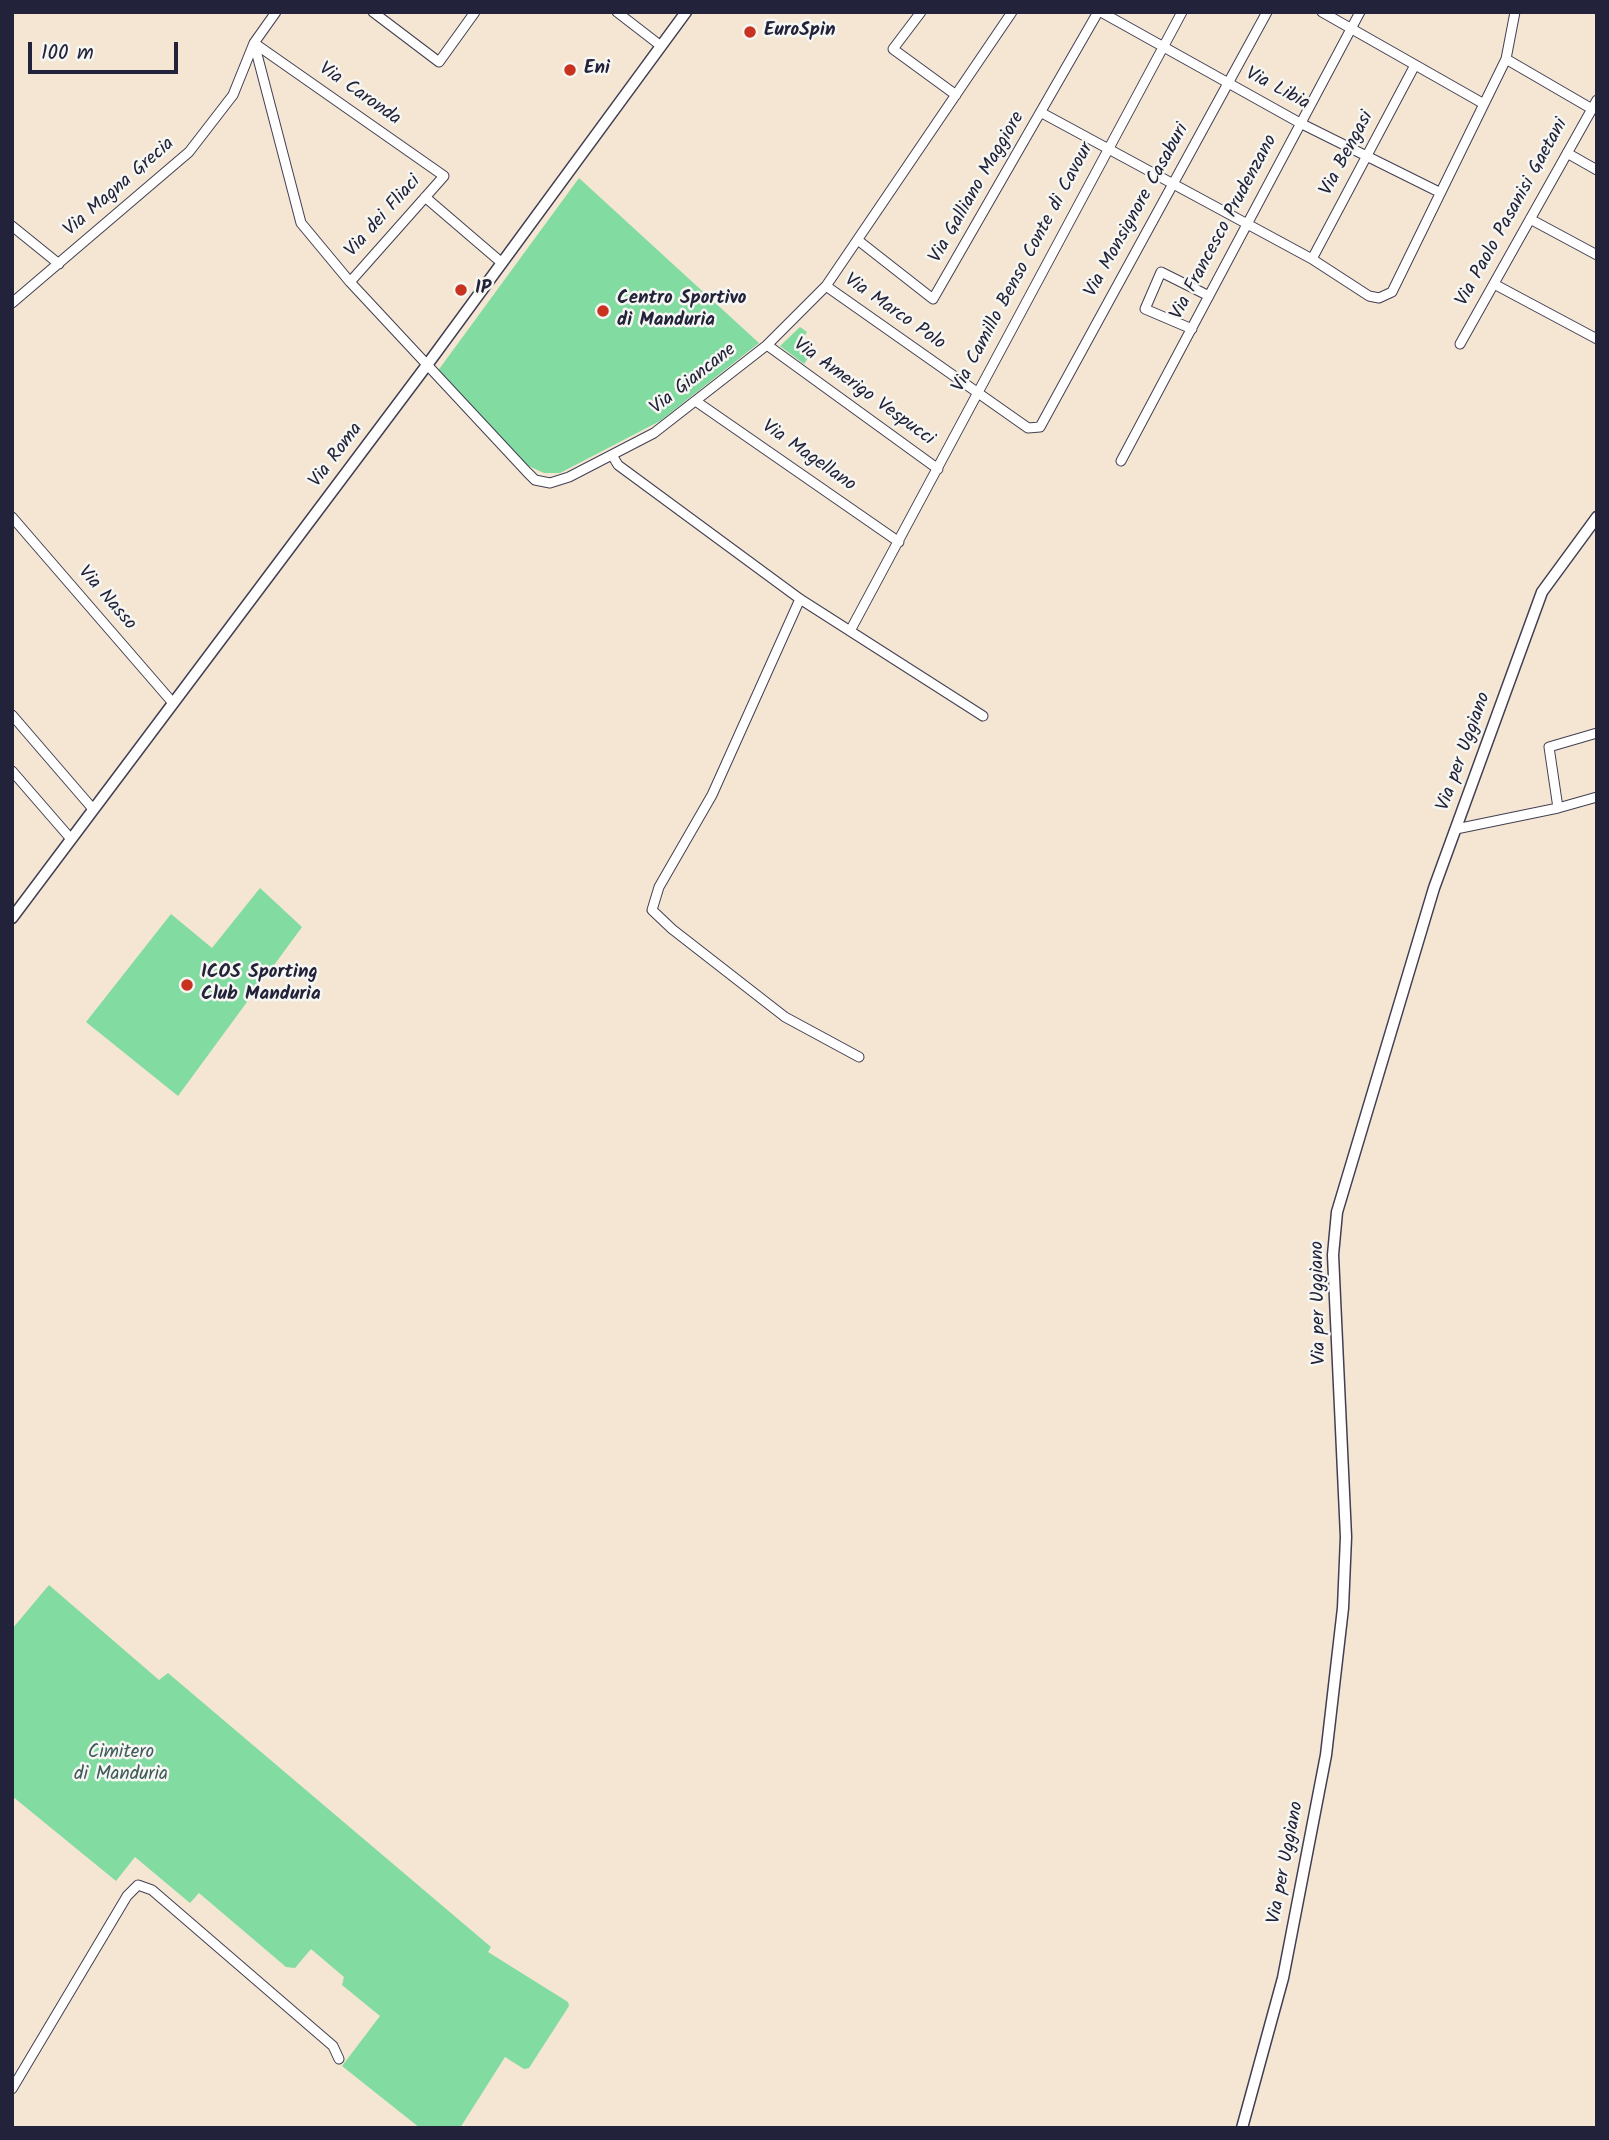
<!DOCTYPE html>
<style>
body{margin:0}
#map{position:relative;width:1609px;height:2140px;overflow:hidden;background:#f4e6d3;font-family:Kalam,sans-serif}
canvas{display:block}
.frame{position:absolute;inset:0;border:14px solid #22223b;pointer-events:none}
.scale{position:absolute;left:28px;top:42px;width:150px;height:32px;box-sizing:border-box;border:4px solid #22223b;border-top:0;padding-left:9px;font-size:21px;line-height:24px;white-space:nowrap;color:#22223b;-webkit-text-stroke:5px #f6f6f2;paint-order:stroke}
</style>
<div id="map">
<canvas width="1609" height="2140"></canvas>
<div class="frame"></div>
<div class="scale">100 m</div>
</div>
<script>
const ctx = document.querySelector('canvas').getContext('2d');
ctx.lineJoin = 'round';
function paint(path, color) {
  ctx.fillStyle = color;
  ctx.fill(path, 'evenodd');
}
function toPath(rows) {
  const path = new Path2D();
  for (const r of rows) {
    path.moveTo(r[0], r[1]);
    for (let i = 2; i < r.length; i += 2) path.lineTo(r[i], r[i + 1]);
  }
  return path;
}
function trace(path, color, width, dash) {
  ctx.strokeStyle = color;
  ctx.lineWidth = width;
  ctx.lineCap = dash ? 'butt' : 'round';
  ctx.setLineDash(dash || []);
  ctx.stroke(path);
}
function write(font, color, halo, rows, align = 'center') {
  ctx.font = font + ' Kalam,sans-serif';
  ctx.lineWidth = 5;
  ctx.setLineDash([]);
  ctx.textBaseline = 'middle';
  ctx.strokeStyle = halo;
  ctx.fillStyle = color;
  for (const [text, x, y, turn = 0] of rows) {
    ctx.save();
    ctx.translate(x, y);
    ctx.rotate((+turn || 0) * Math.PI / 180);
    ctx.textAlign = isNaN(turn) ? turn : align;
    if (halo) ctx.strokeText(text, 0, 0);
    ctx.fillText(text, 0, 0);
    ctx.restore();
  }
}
paint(toPath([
 [579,178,759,343,660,421,560,473,544,473,524,464,437,372],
 [800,327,807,332,802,340,814,349,804,364,780,346],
 [260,888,302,927,178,1096,86,1022,171,914,212,948],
 [49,1585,159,1680,168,1673,491,1947,488,1952,568,2002,569,2006,529,2068,524,2069,505,2057,460,2128,420,2128,342,2066,380,2016,342,1985,344,1977,311,1949,295,1968,286,1967,199,1893,190,1903,135,1857,116,1881,12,1796,12,1629]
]), '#82dba1');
const minor = toPath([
 [373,12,439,62,475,12],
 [617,12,661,46],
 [921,12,893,49,956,95],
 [1101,12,1300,123,1439,192],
 [1322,12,1484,104],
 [254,43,301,223,350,282,527,472,535,480,550,483,569,477,654,433,767,345,826,286,1012,12],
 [254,43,444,176,350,282],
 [1506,59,1592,109],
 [1042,113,1312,259,1369,296,1379,298,1392,292,1506,59,1515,12],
 [1567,153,1597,170],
 [425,197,502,263],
 [1530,219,1597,255],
 [12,226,59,264],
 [859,241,933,299,1098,12],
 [1312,259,1415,65],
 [1494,284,1597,339],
 [826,286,1028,428,1040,427,1267,12],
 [12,303,189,152,233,95,254,43,276,12],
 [1192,329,1145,309,1161,272,1209,296],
 [1460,344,1597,100],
 [767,345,938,469],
 [697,402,899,542],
 [612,455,618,465,800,599,983,716],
 [1121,461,1360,12],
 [12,517,173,703],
 [800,599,712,795,659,887,652,910,672,929,785,1017,859,1057],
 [850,631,1182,12],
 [12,715,93,809],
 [12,771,71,839],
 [1558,808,1597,797],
 [1456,829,1558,808,1549,747,1597,733],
 [12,2089,127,1896,138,1885,152,1890,333,2046,339,2059]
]);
const tertiary = toPath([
 [12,918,427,365,686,12],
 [1242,2128,1283,1978,1326,1755,1343,1608,1346,1537,1333,1255,1337,1212,1434,888,1542,592,1597,517]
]);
trace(minor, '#423f52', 11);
trace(tertiary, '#423f52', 13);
trace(minor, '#fff', 9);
trace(tertiary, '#fff', 10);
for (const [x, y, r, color] of [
 [750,32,7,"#c8321e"],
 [570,70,7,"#c8321e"],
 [461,290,7,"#c8321e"],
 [603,311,7,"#c8321e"],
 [187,985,7,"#c8321e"]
]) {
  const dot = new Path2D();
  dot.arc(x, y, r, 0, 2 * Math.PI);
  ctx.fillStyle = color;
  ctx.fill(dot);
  trace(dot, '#f6f6f2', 2.5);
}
write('bold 19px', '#22223b', '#f6f6f2', [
 ["EuroSpin",764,32],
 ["Eni",584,70],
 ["IP",475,290],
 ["Centro Sportivo",617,300],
 ["di Manduria",617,322],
 ["ICOS Sporting",201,974],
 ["Club Manduria",201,996]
], 'left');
write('19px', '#22223b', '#f6f6f2', [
 ["Via Libia",1277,90,28],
 ["Via Caronda",359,95,35],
 ["Via Bengasi",1348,154,-62],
 ["Via Magna Grecia",120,188,-41],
 ["Via Galliano Maggiore",978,188,-60],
 ["Via Monsignore Casaburi",1138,211,-61],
 ["Via Paolo Pasanisi Gaetani",1513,213,-61],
 ["Via dei Fliaci",384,217,-48],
 ["Via Francesco Prudenzano",1225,228,-62],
 ["Via Camillo Benso Conte di Cavour",1024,268,-62],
 ["Via Marco Polo",894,313,35],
 ["Via Giancane",694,380,-38],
 ["Via Amerigo Vespucci",863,393,36],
 ["Via Roma",337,456,-53],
 ["Via Magellano",808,457,35],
 ["Via Nasso",106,599,49],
 ["Via per Uggiano",1465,752,-70],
 ["Via per Uggiano",1320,1303,-91],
 ["Via per Uggiano",1287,1863,-79]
]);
write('19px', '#3f5a5a', '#f6f6f2', [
 ["Cimitero",121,1754],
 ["di Manduria",121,1776]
]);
</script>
